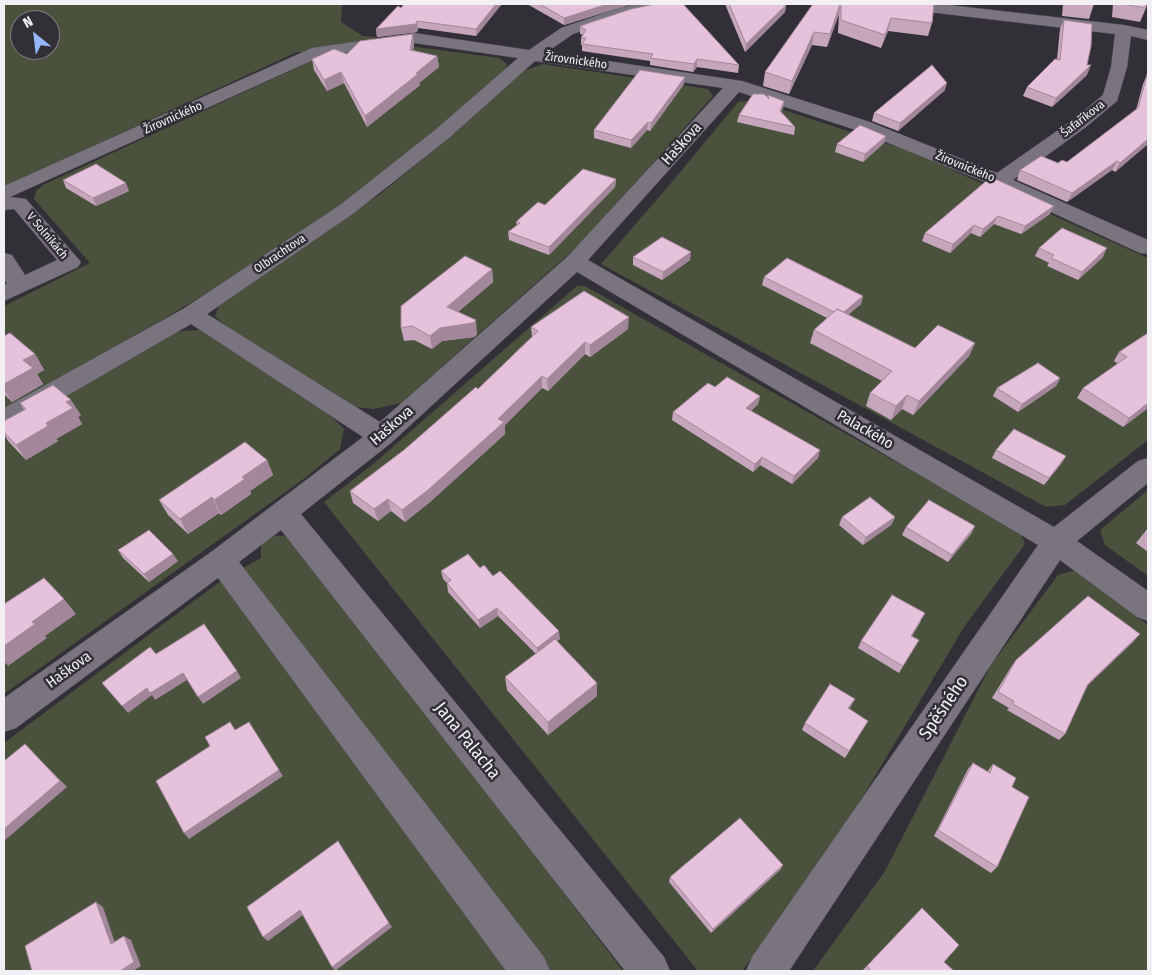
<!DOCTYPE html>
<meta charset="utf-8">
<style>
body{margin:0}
#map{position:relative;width:1152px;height:975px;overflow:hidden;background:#332f37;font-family:"Fira Sans Condensed",sans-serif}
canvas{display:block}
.frame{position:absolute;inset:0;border:5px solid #f3f0f5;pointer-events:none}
.north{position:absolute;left:10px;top:10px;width:50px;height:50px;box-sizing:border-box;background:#332f37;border:1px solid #807c83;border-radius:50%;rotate:331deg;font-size:14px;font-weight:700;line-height:20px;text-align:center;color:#f3f0f5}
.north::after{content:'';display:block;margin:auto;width:18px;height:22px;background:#95b6fd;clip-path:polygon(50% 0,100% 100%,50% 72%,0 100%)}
</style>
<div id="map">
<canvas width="1152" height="975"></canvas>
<div class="frame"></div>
<div class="north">N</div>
</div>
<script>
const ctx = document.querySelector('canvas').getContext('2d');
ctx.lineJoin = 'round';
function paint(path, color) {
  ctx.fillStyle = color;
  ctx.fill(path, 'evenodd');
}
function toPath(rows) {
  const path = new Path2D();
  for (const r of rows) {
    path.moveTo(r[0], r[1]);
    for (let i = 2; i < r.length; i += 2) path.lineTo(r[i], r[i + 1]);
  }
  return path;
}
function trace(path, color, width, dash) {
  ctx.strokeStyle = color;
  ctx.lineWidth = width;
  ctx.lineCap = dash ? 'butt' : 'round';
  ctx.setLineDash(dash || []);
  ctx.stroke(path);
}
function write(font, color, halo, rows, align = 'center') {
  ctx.font = font + ' "Fira Sans Condensed",sans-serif';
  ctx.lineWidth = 5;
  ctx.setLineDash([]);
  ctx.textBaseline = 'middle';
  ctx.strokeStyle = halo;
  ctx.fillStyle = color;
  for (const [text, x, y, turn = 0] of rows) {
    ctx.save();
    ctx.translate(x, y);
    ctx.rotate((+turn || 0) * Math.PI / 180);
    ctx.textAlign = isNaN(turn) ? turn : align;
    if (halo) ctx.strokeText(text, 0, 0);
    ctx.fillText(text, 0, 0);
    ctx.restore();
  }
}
paint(toPath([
 [4,4,345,4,342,5,341,22,363,36,375,37,370,42,307,52,297,52,4,187],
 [20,20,50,20,50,50,20,50],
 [402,45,499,58,507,64,506,70,440,132,356,196,265,258,160,321,4,409,4,306,90,263,34,199,36,191,43,185,327,54],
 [543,64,708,89,713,96,580,244,401,403,374,409,356,407,224,325,215,316,221,301,295,253,379,195,456,132,521,72],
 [753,100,912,152,1148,258,1148,440,1065,505,1046,507,601,264,672,182,738,102],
 [577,286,585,286,1020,532,1025,544,964,627,846,825,742,971,698,971,324,502,372,465],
 [200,330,330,415,344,429,340,449,305,478,4,694,4,428,164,336,182,331],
 [1148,490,1148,576,1105,545,1100,530],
 [275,536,284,536,298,545,623,971,4,971,4,743,226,577,261,558,261,545,266,540],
 [1075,570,1148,625,1148,971,813,971,885,871,991,665,1058,575]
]), '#4a523e');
const minor = toPath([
 [636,4,668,4,665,7,630,14,573,34,547,52,742,81,870,122,997,173,1074,119,1103,95,1111,67,1115,34,903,9,898,7,895,4,940,4,1124,25,1148,30,1148,40,1131,36,1127,67,1117,101,1086,127,1013,180,1148,240,1148,254,1140,253,992,185,856,130,739,92,588,260,1054,527,1138,461,1148,458,1148,483,1077,541,1148,591,1148,621,1137,617,1060,560,789,971,746,971,752,957,1038,545,577,272,391,443,301,514,664,957,670,971,625,971,281,530,239,562,544,957,550,971,506,971,218,578,16,728,4,732,4,698,211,552,363,437,191,324,13,427,4,429,4,408,183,309,340,205,435,130,518,58,414,43,322,56,10,197,26,199,81,262,78,267,4,301,4,285,7,284,4,278,4,253,12,255,25,275,57,260,14,209,4,210,4,186,312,48,414,33,529,50,561,28,622,7,636,4],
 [535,61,723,88,567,257,380,422,207,314,354,213,449,138,535,61]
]);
trace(minor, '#4f4b52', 1);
paint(minor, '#79747d');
paint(toPath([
 [527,4,631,4,564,25],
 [725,4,776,4,786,5,785,12,745,52],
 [813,4,934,4,932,23,928,36,888,31,881,48,838,33,839,14,827,47,812,45,789,94,763,86,765,72],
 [1063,4,1094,4,1089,19,1062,16],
 [1113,4,1146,4,1146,8,1140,22,1112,17],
 [501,5,476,36,418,28,417,32,377,37,376,29,401,8],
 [1064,20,1087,65,1087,75,1052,107,1023,96,1027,87,1057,59,1060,29],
 [580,26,739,65,738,73,697,67,693,72,650,65,650,61,582,51,582,45,581,45,581,38,583,35,580,34],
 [414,45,413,50,437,56,439,67,419,83,420,85,367,127,344,83,327,91,314,70,312,59],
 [1147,75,1148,75,1148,144,1115,172,1112,170,1067,202,1017,180,1020,170,1058,163,1067,162,1136,110,1143,84],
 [684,84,650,131,647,130,631,148,594,138,594,130],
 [945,90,898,131,872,121,874,113],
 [768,95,784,101,783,108,781,112,795,127,794,135,737,122,739,115,767,97],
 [886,136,884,143,863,162,835,152,837,144],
 [991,177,1050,214,1021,234,994,224,980,237,971,233,950,253,922,241,925,233],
 [616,179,615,187,549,255,509,240,508,232,517,226,516,222],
 [63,180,129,191,96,206,66,188],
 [1039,248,1103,257,1078,280,1047,266,1049,263,1035,256],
 [633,257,690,260,662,280,633,265],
 [492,269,493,282,458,312,477,334,474,337,442,341,432,349,414,340,404,341,401,328],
 [764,277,863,296,861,304,848,315,915,348,975,343,969,356,913,415,902,409,891,420,866,406,870,393,882,381,810,343,814,330,827,318,762,285],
 [531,327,628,329,590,357,585,354,548,391,542,388,505,425,505,434,430,502,405,522,391,511,378,521,353,503,350,491,404,450,478,389,532,337],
 [1148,333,1148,408,1123,427,1077,398,1083,388,1118,364,1114,361,1119,352],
 [4,336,35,354,44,370,37,374,43,384,12,402,4,394],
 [1060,378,1056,386,1018,412,993,396,997,388],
 [715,387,760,396,758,404,751,411,820,450,818,458,792,484,760,465,753,472,672,420,673,412],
 [20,403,81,415,78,417,82,424,56,439,58,441,26,460,8,441,4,434,4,421,24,410],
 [996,450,1066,456,1061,464,1044,485,992,458],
 [267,460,273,475,250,491,251,494,221,515,219,513,188,534,168,515,159,500],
 [842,517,895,517,891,525,863,545,839,525],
 [975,526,971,534,948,562,902,535,906,527],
 [1148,528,1148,552,1136,543],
 [118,550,178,561,149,582,123,558],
 [480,568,493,576,560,639,557,641,597,696,548,735,507,690,505,677,536,654,498,616,480,628,448,592,447,583,443,579,441,571],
 [921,621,912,636,919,640,899,673,858,648,861,641],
 [1134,641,1087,686,1065,734,1059,740,1007,710,1009,708,992,698,1011,667,1016,660],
 [855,699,849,709,868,721,845,758,802,730,805,723],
 [973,763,987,772,993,764,1012,787,997,867,991,873,934,836,968,769],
 [783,865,780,870,711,933,669,882,670,877],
 [922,908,944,962,954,971,862,971]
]), '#c6a6bc');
paint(toPath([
 [496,4,501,4,501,5,476,36,476,29],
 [608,4,631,4,564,25,564,18],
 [841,4,839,14,827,47,830,34],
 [786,5,785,12,745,52,746,44],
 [891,18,888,31,881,48,885,35],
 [417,21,418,28,417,32,377,37,376,29],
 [814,32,812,45,789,94,792,81],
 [413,34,414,45,411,61,410,50],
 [437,56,439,67,419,83,420,85,367,127,365,116],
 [697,59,697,67,693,72,694,64],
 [1091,65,1087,75,1052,107,1056,98],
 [341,72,344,83,327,91,324,80],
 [685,77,684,84,650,131,651,123],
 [947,83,945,90,898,131,900,123],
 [784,101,783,108,778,118,780,111],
 [648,122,647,130,631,148,631,140],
 [886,136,884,143,863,162,865,154],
 [1148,139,1148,144,1115,172,1120,163],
 [1117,161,1112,170,1067,202,1072,193],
 [616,179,615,187,549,255,549,247],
 [126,183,129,191,96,206,93,198],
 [1054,206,1050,214,1021,234,1025,226],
 [998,216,994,224,980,237,983,229],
 [974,225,971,233,950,253,953,244],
 [1107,248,1103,257,1078,280,1082,272],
 [691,252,690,260,662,280,663,272],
 [492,269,493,282,448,320,447,307],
 [863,296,861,304,838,323,840,315],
 [629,317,628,329,590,357,590,345],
 [476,320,477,334,474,337,442,341,432,349,430,336,440,328],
 [585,342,585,354,548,391,547,379],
 [975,343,969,356,913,415,919,401],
 [35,354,44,370,37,374,43,384,12,402,4,390,4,384,23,360],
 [542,376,542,388,505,425,505,434,430,502,405,522,402,510],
 [1060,378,1056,386,1018,412,1022,404],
 [907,395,902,409,891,420,896,406],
 [760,396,758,404,744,416,746,408],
 [71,400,81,415,78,417,82,424,56,439,58,441,26,460,16,445,66,402],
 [1148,403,1148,408,1123,427,1129,418],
 [820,450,818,458,792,484,794,476],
 [1066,456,1061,464,1044,485,1049,478],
 [762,457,760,465,753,472,755,464],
 [267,460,273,475,250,491,251,494,221,515,214,500,242,477],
 [212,497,219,513,188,534,180,519],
 [388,499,391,511,378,521,374,509],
 [895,517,891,525,863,545,866,537],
 [975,526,971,534,948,562,952,555],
 [173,554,178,561,149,582,144,574],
 [64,599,76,614,45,636,47,638,8,666,6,663,4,665,4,646,32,622],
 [497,608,498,616,480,628,478,620],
 [559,631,560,639,538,656,537,648],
 [1140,634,1134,641,1082,691,1088,684],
 [237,671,241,678,203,704,198,697],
 [183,673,187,680,155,700,152,695,128,713,122,706,147,688],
 [597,683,597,696,548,735,548,722],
 [25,744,67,787,4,841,4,829],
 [279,770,283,776,189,839,184,833],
 [783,865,780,870,711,933,713,929],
 [96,902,103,907,117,949,111,944],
 [300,910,303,915,268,941,263,937],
 [389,923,392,927,335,971,332,967],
 [124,936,131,940,141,966,133,971,120,971]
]), '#a18799');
const building = toPath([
 [404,4,496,4,476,29,417,21,416,24,376,29,398,6,401,8,404,4],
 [540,4,608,4,564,18,540,4],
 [655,4,683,4,739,65,697,59,694,64,650,58,653,54,582,44,586,38,581,38,586,30,580,26,631,9,655,4],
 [729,4,776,4,786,5,746,44,729,4],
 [813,4,840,4,830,34,814,32,792,81,765,72,813,4],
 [841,4,934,4,932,23,891,18,885,35,841,20,841,4],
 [1122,4,1146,4,1146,8,1122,4],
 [1064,20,1092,24,1091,46,1087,65,1091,65,1056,98,1027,87,1055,59,1060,60,1064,20],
 [413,34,410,50,437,56,416,73,418,74,365,116,341,72,324,80,312,59,334,49,347,54,360,41,413,34],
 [932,65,947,83,900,123,874,113,932,65],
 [640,70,685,77,651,123,648,122,631,140,594,130,640,70],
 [1147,75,1148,75,1148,139,1120,163,1117,161,1072,193,1020,170,1041,156,1058,163,1062,160,1067,162,1138,108,1147,75],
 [753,94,764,94,769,99,768,95,784,101,780,111,795,127,739,115,753,94],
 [860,125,886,136,865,154,837,144,860,125],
 [96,164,126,183,93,198,63,180,96,164],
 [583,169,616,179,549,247,508,232,520,223,516,222,538,202,545,205,583,169],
 [991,177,1054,206,1025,226,998,216,983,229,974,225,953,244,925,233,991,177],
 [1062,228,1107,248,1082,272,1051,258,1054,255,1039,248,1062,228],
 [662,237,691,252,663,272,633,257,662,237],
 [465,256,492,269,447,307,476,320,473,323,440,328,430,336,412,326,401,328,401,306,465,256],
 [787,258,863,296,844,312,837,309,834,312,764,277,787,258],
 [584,291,629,317,590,345,585,342,547,379,542,376,498,419,504,422,428,490,402,510,388,499,374,509,350,491,404,450,476,387,478,389,538,331,531,327,584,291],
 [837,309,915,348,938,325,975,343,919,401,907,395,896,406,870,393,892,371,814,330,837,309],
 [10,333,35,354,23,360,33,368,4,384,4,336,10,333],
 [1148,333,1148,403,1129,418,1083,388,1127,357,1119,352,1148,333],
 [1038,363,1060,378,1022,404,997,388,1038,363],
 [727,377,760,396,746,408,820,450,794,476,762,457,755,464,673,412,708,383,715,387,727,377],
 [53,385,71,400,66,402,73,408,46,423,48,426,16,445,4,432,4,421,26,409,20,403,53,385],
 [1014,429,1066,456,1049,478,996,450,1014,429],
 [245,442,267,460,242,477,245,479,214,500,212,497,180,519,159,500,245,442],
 [870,497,895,517,866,537,842,517,870,497],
 [929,500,975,526,952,555,906,527,929,500],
 [149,530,173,554,144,574,118,550,149,530],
 [468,554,480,568,484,565,493,576,500,571,559,631,537,648,497,608,478,620,447,583,451,580,441,571,468,554],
 [44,578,64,599,32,622,35,624,4,646,4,604,44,578],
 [892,595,925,613,911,636,919,640,903,666,861,641,892,595],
 [1088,596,1140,634,1088,684,1065,734,1013,704,1014,701,998,692,1016,660,1088,596],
 [204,624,237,671,198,697,183,673,150,693,147,688,122,706,102,683,150,647,156,654,204,624],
 [555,639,597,683,548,722,505,677,555,639],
 [830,684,855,699,848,708,868,721,849,751,805,723,830,684],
 [230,722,235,730,249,722,279,770,184,833,156,781,210,746,205,737,230,722],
 [25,744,60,781,4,829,4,761,25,744],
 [973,763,990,773,993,764,1016,778,1012,787,1029,797,997,867,938,830,973,763],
 [740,818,783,865,713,929,670,877,740,818],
 [338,841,389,923,332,967,300,910,263,937,247,907,338,841],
 [96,902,111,944,124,936,134,962,120,971,32,971,25,946,96,902],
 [922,908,959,945,944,962,954,971,871,971,867,966,922,908]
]);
paint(building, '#e6c1db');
trace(building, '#a18799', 1);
write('12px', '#f3f0f5', '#332f37', [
 ["Žirovnického",576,61,8],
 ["Žirovnického",173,118,-24],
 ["Šafaříkova",1083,119,-38],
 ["Žirovnického",965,167,22],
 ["V Solníkách",47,236,50],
 ["Olbrachtova",280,254,-34]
]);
write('15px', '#f3f0f5', '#332f37', [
 ["Haškova",682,144,-48],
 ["Haškova",392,426,-41],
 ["Palackého",865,430,30],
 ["Haškova",69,670,-36]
]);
write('18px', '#f3f0f5', '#332f37', [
 ["Spěšného",944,708,-56],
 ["Jana Palacha",467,741,51]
]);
</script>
